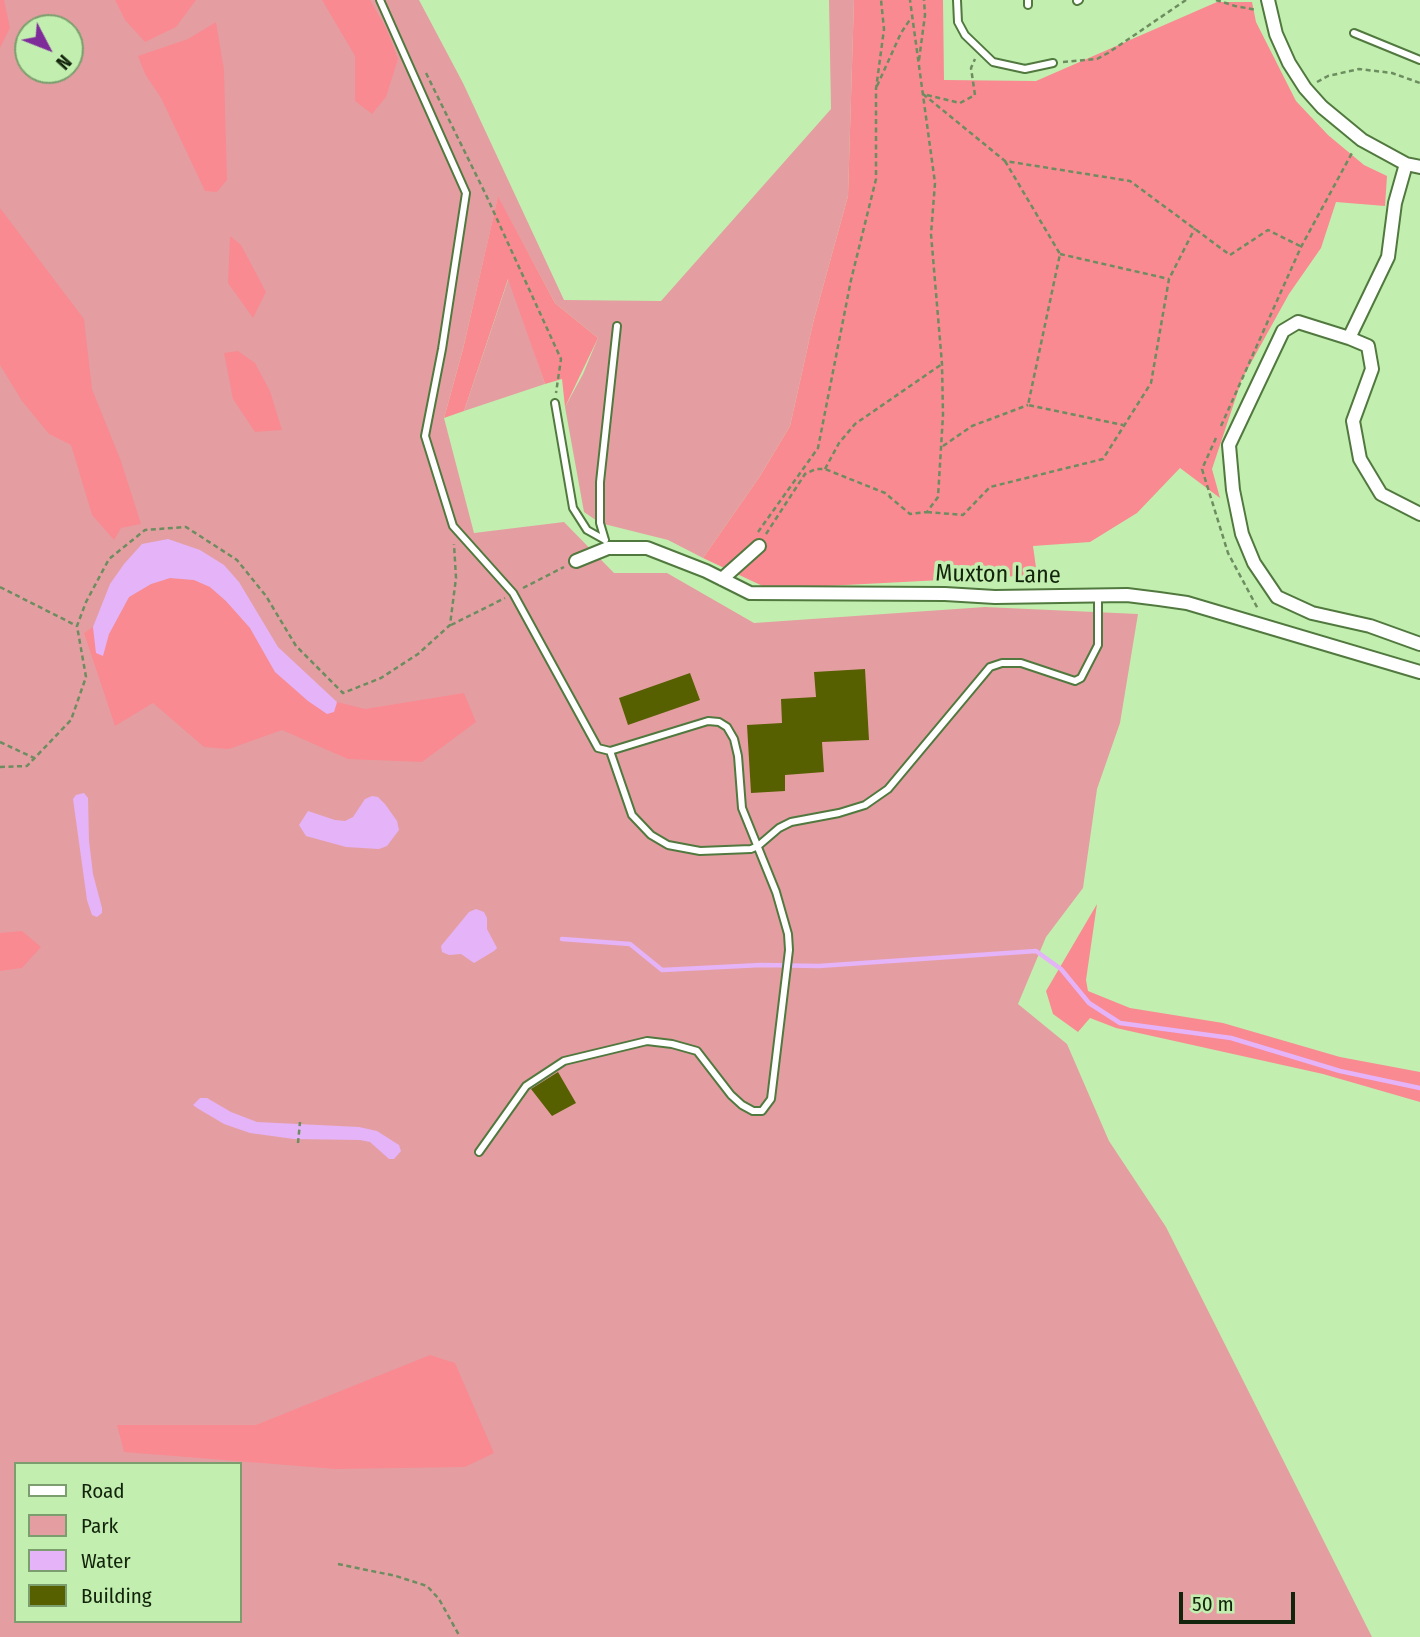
<!DOCTYPE html>
<style>
body{margin:0}
#map{position:relative;width:1420px;height:1637px;overflow:hidden;background:#c2efaf;font-family:"Fira Sans Condensed",sans-serif}
canvas{display:block}
.legend{position:absolute;left:14px;top:1462px;width:228px;height:161px;box-sizing:border-box;background:#c2efaf;border:2px solid #7c9e6e;margin:0;padding:9px 12px;list-style:none;font-size:21px;color:#13240c}
.legend li{display:flex;align-items:center;gap:14px;height:35px}
.legend b{width:35px;border:2px solid #7c9e6e}
.north{position:absolute;left:14px;top:14px;width:70px;height:70px;box-sizing:border-box;background:#c2efaf;border:2px solid #7c9e6e;border-radius:50%;rotate:132deg;font-size:19px;font-weight:700;line-height:28px;text-align:center;color:#13240c}
.north::after{content:'';display:block;margin:auto;width:24px;height:32px;background:#7f2c9b;clip-path:polygon(50% 0,100% 100%,50% 72%,0 100%)}
.scale{position:absolute;left:1179px;top:1592px;width:116px;height:32px;box-sizing:border-box;border:4px solid #13240c;border-top:0;padding-left:9px;font-size:21px;line-height:24px;white-space:nowrap;color:#13240c;-webkit-text-stroke:5px #c2efaf;paint-order:stroke}
</style>
<div id="map">
<canvas width="1420" height="1637"></canvas>
<ul class="legend">
<li><b style="height:9px;background:#fff"></b>Road</li>
<li><b style="height:19px;background:#e49ea1"></b>Park</li>
<li><b style="height:19px;background:#e5b3f8"></b>Water</li>
<li><b style="height:19px;background:#566000"></b>Building</li>
</ul>
<div class="north">N</div>
<div class="scale">50 m</div>
</div>
<script>
const ctx = document.querySelector('canvas').getContext('2d');
ctx.lineJoin = 'round';
function paint(path, color) {
  ctx.fillStyle = color;
  ctx.fill(path, 'evenodd');
}
function toPath(rows) {
  const path = new Path2D();
  for (const r of rows) {
    path.moveTo(r[0], r[1]);
    for (let i = 2; i < r.length; i += 2) path.lineTo(r[i], r[i + 1]);
  }
  return path;
}
function trace(path, color, width, dash) {
  ctx.strokeStyle = color;
  ctx.lineWidth = width;
  ctx.lineCap = dash ? 'butt' : 'round';
  ctx.setLineDash(dash || []);
  ctx.stroke(path);
}
function write(font, color, halo, rows, align = 'center') {
  ctx.font = font + ' "Fira Sans Condensed",sans-serif';
  ctx.lineWidth = 7;
  ctx.setLineDash([]);
  ctx.textBaseline = 'middle';
  ctx.strokeStyle = halo;
  ctx.fillStyle = color;
  for (const [text, x, y, turn = 0] of rows) {
    ctx.save();
    ctx.translate(x, y);
    ctx.rotate((+turn || 0) * Math.PI / 180);
    ctx.textAlign = isNaN(turn) ? turn : align;
    if (halo) ctx.strokeText(text, 0, 0);
    ctx.fillText(text, 0, 0);
    ctx.restore();
  }
}
paint(toPath([
 [0,0,419,0,463,83,564,300,661,301,831,109,829,0,854,0,848,196,813,323,790,426,760,476,703,558,668,540,600,523,584,512,565,407,583,374,598,338,555,303,498,197,463,349,444,418,474,533,564,522,614,573,667,573,754,623,985,607,1138,614,1120,723,1097,789,1083,888,1046,937,1018,1004,1067,1044,1109,1141,1166,1227,1372,1637,0,1637],
 [28,28,70,28,70,70,28,70],
 [16,1464,240,1464,240,1621,16,1621],
 [509,277,545,384,464,411]
]), '#e49ea1');
paint(toPath([
 [0,0,4,0,10,28,0,48],
 [115,0,196,0,176,27,145,42,125,20],
 [322,0,370,0,386,28,398,59,386,97,372,114,355,101,355,56],
 [854,0,943,0,944,80,1036,81,1217,2,1252,2,1256,22,1296,101,1328,135,1364,165,1387,176,1385,206,1336,202,1321,248,1289,294,1242,379,1212,469,1220,498,1180,468,1137,513,1090,542,1033,546,1037,575,769,589,703,558,760,476,790,426,813,323,848,196],
 [216,22,224,70,227,180,217,192,205,191,161,98,145,74,138,56,188,39],
 [498,196,555,303,598,338,565,407,562,379,545,384,508,279,464,411,444,418,463,349],
 [0,208,84,319,92,389,121,461,141,524,121,528,114,540,92,515,71,445,49,434,22,401,0,365],
 [230,236,241,245,266,292,253,318,228,283],
 [238,351,255,363,270,391,282,430,255,432,233,399,224,353],
 [170,578,194,580,210,587,226,601,250,628,275,672,334,712,337,702,365,709,464,693,476,722,422,762,348,759,282,730,229,749,204,747,153,703,115,726,84,633,93,627,96,653,109,634,129,597,151,584],
 [1097,904,1086,980,1088,991,1130,1008,1223,1023,1340,1057,1420,1072,1420,1102,1323,1074,1116,1028,1090,1018,1078,1032,1053,1014,1046,991],
 [22,931,41,947,22,968,0,971,0,933],
 [430,1355,455,1363,494,1453,465,1467,336,1469,124,1452,117,1425,256,1425]
]), '#f98a91');
paint(toPath([
 [168,539,200,550,224,565,239,582,278,647,337,702,334,712,327,714,308,701,275,672,250,628,226,601,210,587,194,580,170,578,151,584,129,597,109,634,103,656,96,653,93,627,110,584,124,564,142,544],
 [84,793,88,798,89,841,93,874,102,908,102,913,97,917,92,915,87,900,73,799,76,795],
 [372,796,378,797,385,804,397,821,399,830,387,846,379,849,346,847,306,836,299,825,308,811,335,820,345,821,353,817,365,799],
 [476,909,484,912,487,918,487,929,497,948,494,951,474,963,461,954,449,955,442,952,441,946,469,912],
 [200,1098,207,1098,231,1112,257,1122,359,1127,377,1131,399,1145,401,1151,394,1159,389,1159,370,1142,360,1140,294,1139,250,1133,224,1124,197,1108,193,1105]
]), '#e5b3f8');
trace(toPath([
 [562,939,630,944,662,970,761,965,819,966,1036,951,1061,969,1089,1003,1120,1023,1231,1038,1340,1071,1420,1088]
]), '#e5b3f8', 4.5);
paint(toPath([
 [865,669,869,740,822,742,824,772,785,775,785,791,751,793,747,725,782,723,781,699,816,697,814,672],
 [690,673,700,700,628,725,619,698],
 [558,1072,576,1103,552,1116,531,1089]
]), '#566000');
const lane = toPath([
 [380,0,466,193,442,349,425,436,453,526,513,593,598,748,610,751,708,721,719,722,727,727,734,739,738,756,742,808,776,892,788,934,789,950,771,1099,762,1111,753,1111,742,1105,731,1095,697,1051,672,1044,647,1041,564,1061,526,1086,479,1152],
 [957,0,958,22,965,35,993,62,1025,69,1053,63],
 [1028,0,1028,5],
 [1077,1,1079,0],
 [1354,33,1420,60],
 [555,403,573,508,587,530,605,540],
 [605,540,600,523,600,482,617,326],
 [610,751,632,815,651,835,668,845,700,851,751,849,758,846,779,828,791,822,839,813,865,805,888,789,990,667,1002,663,1021,663,1075,681,1081,678,1098,645,1098,597]
]);
const street = toPath([
 [1268,0,1276,34,1289,63,1305,88,1322,107,1362,140,1406,164,1420,167],
 [1406,164,1395,203,1388,257,1349,338,1298,322,1283,331,1229,445,1233,490,1242,534,1254,563,1277,597,1312,613,1370,626,1420,644],
 [1349,338,1368,346,1372,369,1353,421,1360,459,1381,494,1420,514],
 [576,561,608,548,647,548,706,571,750,593,945,594,995,597,1127,595,1159,599,1187,603,1420,672],
 [722,579,759,546]
]);
trace(lane, '#51793f', 10);
trace(street, '#51793f', 16);
trace(toPath([
 [1216,0,1235,6,1257,10],
 [919,60,925,15,924,0],
 [1063,62,1097,59,1108,53,1186,0],
 [426,73,486,195,561,359,556,393],
 [1317,82,1328,76,1359,69,1392,73,1420,83],
 [877,86,901,33,911,18],
 [923,94,1005,161,1130,181,1230,255,1268,230,1300,246],
 [927,95,960,103,975,95,971,68,975,59],
 [1005,161,1060,254,1028,405,1123,425],
 [1060,254,1169,279],
 [1221,426,1301,247,1353,151],
 [1216,438,1202,469,1228,553,1258,609],
 [943,446,972,426,1028,405],
 [825,469,839,443,855,424,942,364],
 [927,512,963,515,990,487,1103,459,1151,383,1169,279,1195,228],
 [758,532,818,448,851,280,876,179,876,89,884,29,881,0],
 [766,534,805,474,816,469,825,469,885,493,910,514,927,512,938,497,943,415,942,364,931,234,935,183,910,0],
 [0,587,77,626],
 [523,588,564,567],
 [451,625,505,598],
 [0,742,34,758],
 [0,767,27,766,71,720,86,677,77,626,86,602,109,559,145,530,186,527,237,560,266,596,296,646,343,693,381,678,418,654,450,625,456,578,454,544],
 [298,1143,300,1122],
 [338,1564,396,1576,427,1586,439,1599,460,1637]
]), '#6d8d60', 2.5, [5, 3.5]);
trace(lane, '#fff', 6);
trace(street, '#fff', 12);
write('24px', '#13240c', '#c2efaf', [
 ["Muxton Lane",998,575,1]
]);
</script>
